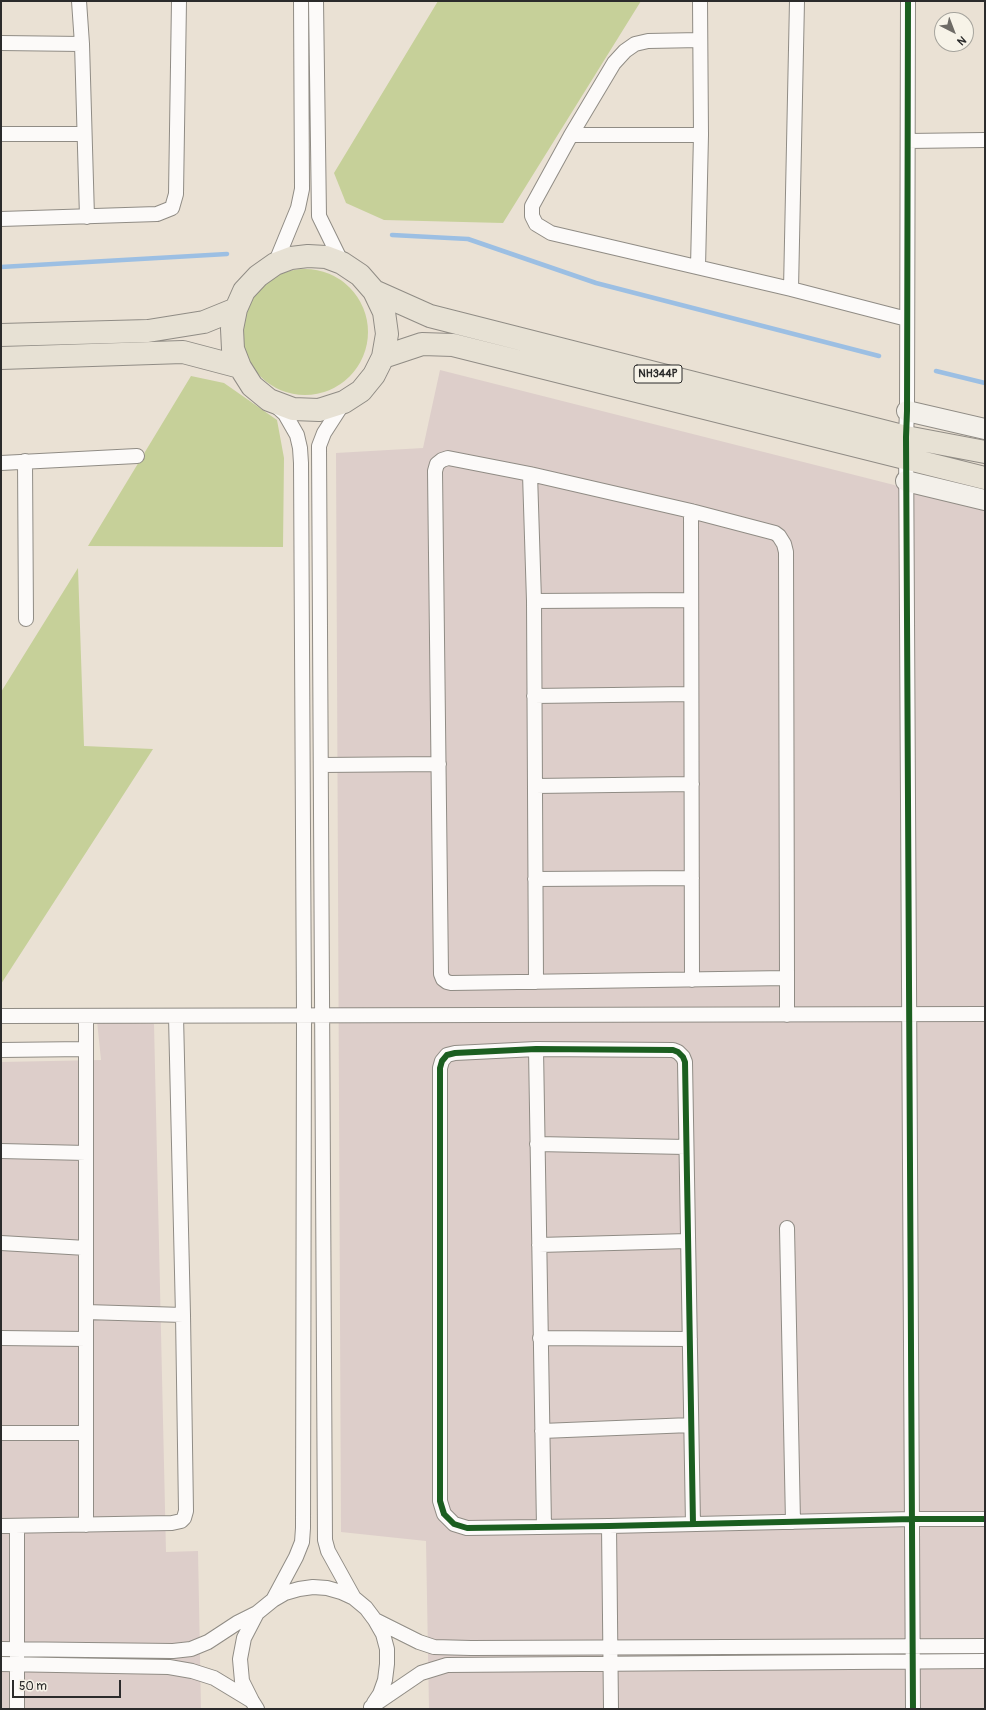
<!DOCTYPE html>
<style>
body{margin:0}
#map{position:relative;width:986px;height:1710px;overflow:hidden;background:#eae1d4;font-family:Pangolin,sans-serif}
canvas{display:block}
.frame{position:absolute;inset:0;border:2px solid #2b2b2b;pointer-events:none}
.north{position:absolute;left:934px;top:12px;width:40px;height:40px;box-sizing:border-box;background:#f7f3e8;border:1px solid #a5a39c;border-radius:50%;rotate:138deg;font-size:11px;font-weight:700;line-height:16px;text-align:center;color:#2b2b2b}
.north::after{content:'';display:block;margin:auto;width:14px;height:18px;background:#6e6b66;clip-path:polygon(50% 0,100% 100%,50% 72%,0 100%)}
.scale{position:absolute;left:12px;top:1680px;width:109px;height:18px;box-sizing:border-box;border:2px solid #2b2b2b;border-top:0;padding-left:5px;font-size:12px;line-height:14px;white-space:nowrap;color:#2b2b2b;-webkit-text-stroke:3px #f7f3e8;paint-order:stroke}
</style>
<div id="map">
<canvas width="986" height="1710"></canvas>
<div class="frame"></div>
<div class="north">N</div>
<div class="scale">50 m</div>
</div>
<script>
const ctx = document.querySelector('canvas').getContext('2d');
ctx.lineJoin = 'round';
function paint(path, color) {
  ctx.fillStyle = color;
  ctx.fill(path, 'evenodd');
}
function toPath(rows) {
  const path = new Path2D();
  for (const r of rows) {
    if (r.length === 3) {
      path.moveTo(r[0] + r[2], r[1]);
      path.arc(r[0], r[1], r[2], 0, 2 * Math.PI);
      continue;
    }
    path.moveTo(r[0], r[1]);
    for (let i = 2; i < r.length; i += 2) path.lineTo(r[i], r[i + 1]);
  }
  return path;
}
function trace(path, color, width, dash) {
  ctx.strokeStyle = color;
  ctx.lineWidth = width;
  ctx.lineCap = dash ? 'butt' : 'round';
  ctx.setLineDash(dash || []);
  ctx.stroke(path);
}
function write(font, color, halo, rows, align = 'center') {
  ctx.font = font + ' Pangolin,sans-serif';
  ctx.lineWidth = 3.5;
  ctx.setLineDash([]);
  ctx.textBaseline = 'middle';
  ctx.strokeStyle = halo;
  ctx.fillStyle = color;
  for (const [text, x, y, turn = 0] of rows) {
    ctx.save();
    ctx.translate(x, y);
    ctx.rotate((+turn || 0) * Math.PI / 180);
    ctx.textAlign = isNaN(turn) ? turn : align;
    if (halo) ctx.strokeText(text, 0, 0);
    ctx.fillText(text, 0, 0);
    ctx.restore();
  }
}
paint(toPath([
 [440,370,985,508,985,1709,429,1709,426,1541,341,1532,336,453,423,448],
 [97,1021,154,1024,166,1552,198,1551,201,1709,1,1709,1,1062,101,1060]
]), '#ddceca');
paint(toPath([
 [438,1,641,1,503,223,384,220,346,203,334,173],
 [305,332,63],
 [191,376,224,383,277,420,284,458,283,547,88,546],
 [78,568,84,746,153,749,1,984,1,692]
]), '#c6d099');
trace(toPath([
 [392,235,468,239,596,283,879,356],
 [1,267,227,254],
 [936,371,985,383]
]), '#9cbfe3', 4.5);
const street = toPath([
 [79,1,82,44,87,217],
 [316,1,319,216,342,263],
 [908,1,907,411,906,437,913,1709],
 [700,40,648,41,635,44,625,51,614,63,571,135,532,206,532,216,536,224,551,233,791,289,907,319],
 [1,43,82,44],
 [1,134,84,134],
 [571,135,701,135],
 [908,141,985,140],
 [1,219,157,214,172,208,176,194,179,1],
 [275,264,298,208,302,189,301,1],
 [698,267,701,135,700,1],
 [791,289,797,1],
 [344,402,324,433,319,446,325,1540,328,1551,354,1598],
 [25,461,26,619],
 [1,463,137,456],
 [530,474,534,601,536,982],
 [691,511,692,980],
 [534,601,691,600],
 [534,696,691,694],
 [321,765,439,764],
 [535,786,692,784],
 [535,879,692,878],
 [787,978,451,983,447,982,443,979,441,974,435,471,437,464,442,460,448,458,530,474,691,511,775,533,779,536,784,544,786,552,787,978,787,1015],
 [1,1016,985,1014],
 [86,1016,86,1525],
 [536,1049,544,1527],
 [1,1050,86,1049],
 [537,1144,686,1147],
 [1,1151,86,1153],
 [787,1228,793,1522],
 [1,1243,86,1248],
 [539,1245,688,1241],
 [86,1312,183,1315],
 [1,1338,86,1339],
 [540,1338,690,1339],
 [542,1431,691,1425],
 [1,1433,86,1433],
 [693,1524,685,1062,683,1057,678,1052,673,1050,536,1049,455,1053,447,1055,442,1061,440,1068,440,1501,444,1514,454,1524,467,1528,609,1526,913,1519,985,1519],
 [1,1526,172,1523,181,1521,184,1518,186,1511,183,1315,176,1016],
 [609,1526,611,1709],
 [273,1600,296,1557,302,1542,303,1528,304,1015,301,463,300,448,297,435,285,414,275,405],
 [375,1620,419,1642,434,1647,471,1648,985,1646],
 [1,1649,173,1651,191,1649,208,1642,237,1623,257,1613],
 [1,1664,169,1667,192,1671,214,1678,252,1701],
 [371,1707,421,1673,447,1665,985,1661],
 [17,1709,17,1526],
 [257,1709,252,1701,242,1681,240,1659,244,1638,257,1613,273,1600,285,1593,299,1589,313,1587,327,1588,341,1592,354,1598,366,1608,375,1620,383,1634,387,1649,387,1664,385,1680,380,1694,374,1703]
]);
const secondary = toPath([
 [907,411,985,429],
 [906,481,985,500]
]);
const highway = toPath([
 [374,291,430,316,906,437,985,452],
 [1,335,148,331,204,322,236,309],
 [383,357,422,344,453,345,985,478],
 [1,358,183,352,240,367,252,386,269,400,293,409,319,410,344,402,361,391,374,375,383,357,387,334,384,312,374,291,360,275,342,263,326,257,308,256,291,258,275,264,258,276,244,291,236,309,232,329,233,349,240,367]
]);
trace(street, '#908c85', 16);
trace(secondary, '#908c85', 22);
trace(highway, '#908c85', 24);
trace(street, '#fcfaf9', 14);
trace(secondary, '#f3f0ea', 20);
trace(highway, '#e7e1d4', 22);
trace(toPath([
 [908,1,907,411,906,437,913,1709],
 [693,1524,685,1062,683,1057,678,1052,673,1050,536,1049,455,1053,447,1055,442,1061,440,1068,440,1501,444,1514,454,1524,467,1528,609,1526,913,1519,985,1519]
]), '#1b5e20', 6);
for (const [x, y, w] of [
 [658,374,48]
]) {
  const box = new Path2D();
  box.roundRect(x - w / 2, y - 9, w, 18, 3);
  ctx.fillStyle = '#f7f3e8';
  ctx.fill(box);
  trace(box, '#2b2b2b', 1);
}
write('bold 11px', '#2b2b2b', null, [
 ["NH344P",658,374]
]);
</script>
